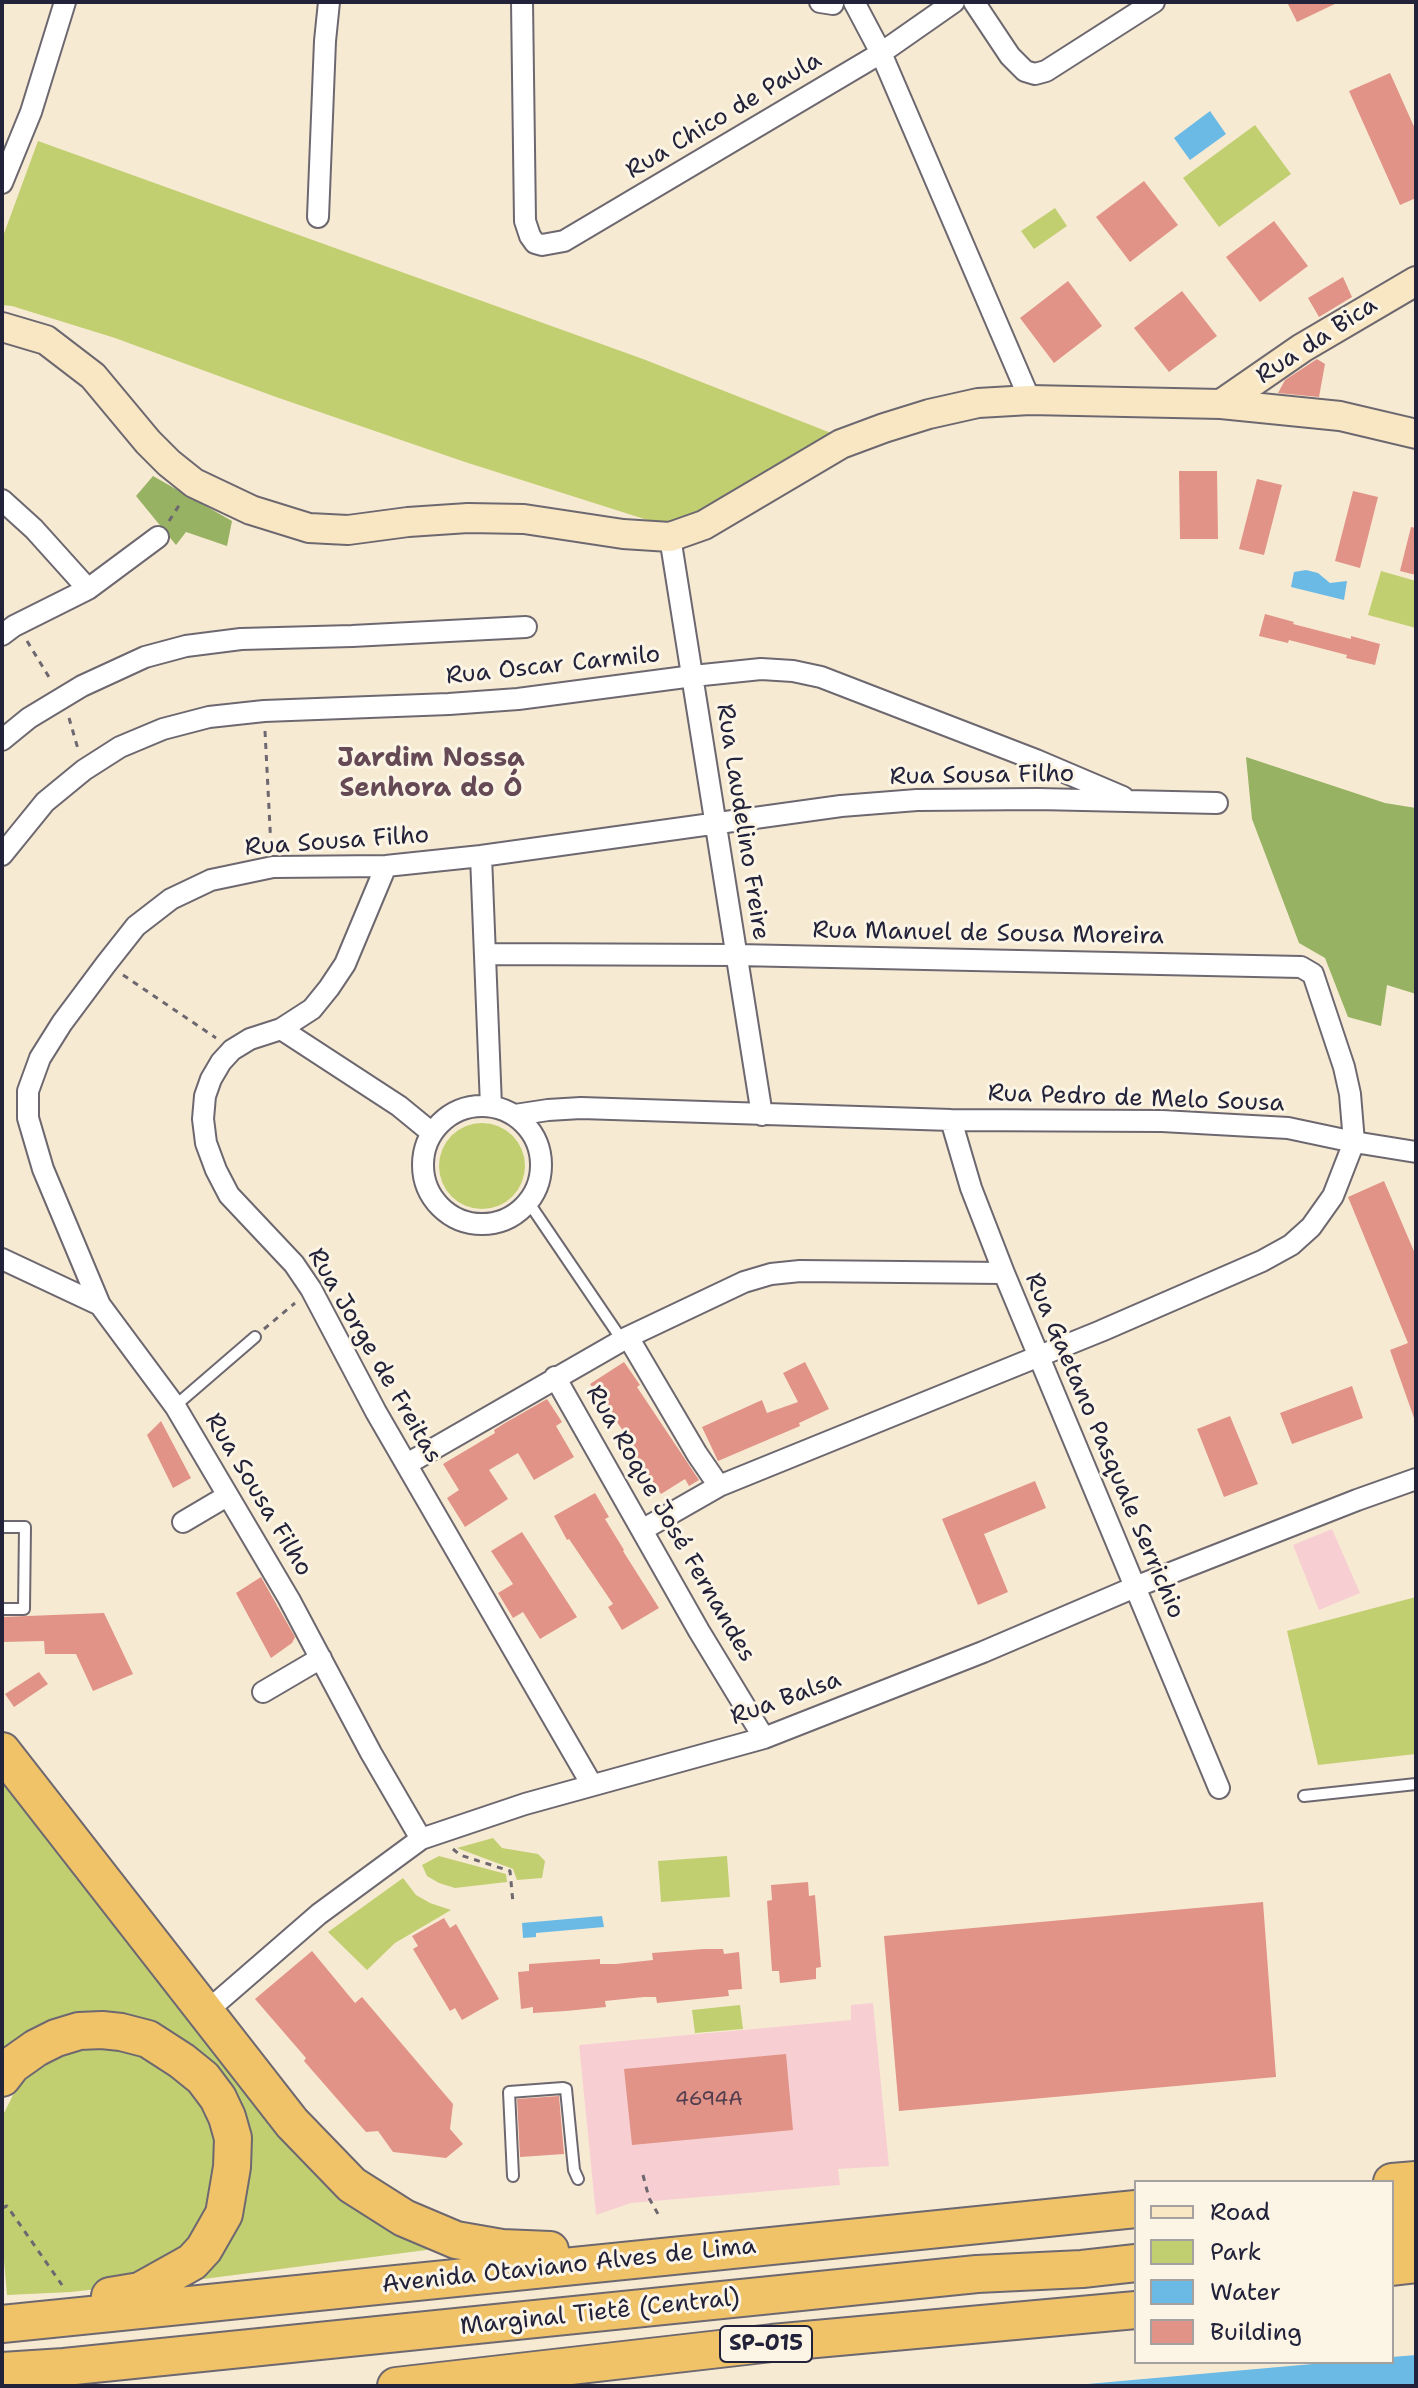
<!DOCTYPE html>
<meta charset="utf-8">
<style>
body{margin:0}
#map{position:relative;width:1418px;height:2388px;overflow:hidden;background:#f7ead3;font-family:"Shantell Sans",sans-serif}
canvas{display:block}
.frame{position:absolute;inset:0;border:4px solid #22223b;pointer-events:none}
.legend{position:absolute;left:1134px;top:2180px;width:260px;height:184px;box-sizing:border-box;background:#fcf5e5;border:2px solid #a5a1a1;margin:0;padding:10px 14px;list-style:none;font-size:24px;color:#22223b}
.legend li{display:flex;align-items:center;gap:16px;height:40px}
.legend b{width:40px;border:2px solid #a5a1a1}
</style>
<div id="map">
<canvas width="1418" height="2388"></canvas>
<div class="frame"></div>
<ul class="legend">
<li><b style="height:10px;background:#f9e7c3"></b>Road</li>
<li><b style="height:22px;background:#c1cf71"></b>Park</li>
<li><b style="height:22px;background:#6bbae6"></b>Water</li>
<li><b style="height:22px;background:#e19387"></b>Building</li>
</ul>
</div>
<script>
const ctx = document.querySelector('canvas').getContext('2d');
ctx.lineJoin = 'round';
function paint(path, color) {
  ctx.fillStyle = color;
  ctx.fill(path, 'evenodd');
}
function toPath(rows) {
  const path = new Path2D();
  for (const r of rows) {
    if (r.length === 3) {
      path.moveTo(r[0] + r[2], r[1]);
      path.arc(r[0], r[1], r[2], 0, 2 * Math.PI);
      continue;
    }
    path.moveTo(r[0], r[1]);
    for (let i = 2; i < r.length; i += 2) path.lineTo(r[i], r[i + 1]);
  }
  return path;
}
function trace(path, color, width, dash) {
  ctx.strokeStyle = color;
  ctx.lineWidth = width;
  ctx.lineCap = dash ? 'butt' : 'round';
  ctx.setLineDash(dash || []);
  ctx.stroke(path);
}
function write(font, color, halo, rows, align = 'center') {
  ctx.font = font + ' "Shantell Sans",sans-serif';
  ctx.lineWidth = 6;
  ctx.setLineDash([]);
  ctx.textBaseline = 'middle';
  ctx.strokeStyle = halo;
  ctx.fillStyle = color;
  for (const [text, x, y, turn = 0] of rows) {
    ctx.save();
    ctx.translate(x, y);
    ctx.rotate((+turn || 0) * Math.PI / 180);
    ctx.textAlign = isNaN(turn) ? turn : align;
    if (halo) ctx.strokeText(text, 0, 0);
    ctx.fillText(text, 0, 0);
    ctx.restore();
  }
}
paint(toPath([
 [1332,1529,1360,1593,1319,1610,1293,1545],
 [873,2003,889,2166,838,2169,840,2185,631,2203,596,2215,579,2045,851,2020,851,2005]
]), '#f7cfd2');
paint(toPath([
 [1255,125,1291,174,1219,227,1183,178],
 [38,141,643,359,831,433,699,511,660,524,465,462,276,397,115,338,12,306,2,305,2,239],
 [1055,208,1067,226,1034,249,1021,231],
 [1381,571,1416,581,1416,628,1368,615],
 [482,1166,43],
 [1416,1597,1416,1754,1318,1765,1287,1631],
 [2,1783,245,2085,290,2147,319,2177,344,2196,434,2249,196,2280,240,2178,175,2036,2,2056],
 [493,1838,502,1848,538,1854,545,1861,542,1878,517,1880,513,1869,457,1848],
 [439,1856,506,1874,507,1882,455,1888,439,1883,427,1876,422,1865],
 [727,1856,730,1897,661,1902,658,1861],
 [403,1878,416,1895,430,1903,451,1910,395,1943,367,1970,328,1932],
 [740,2005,743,2029,695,2033,692,2010],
 [103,2045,143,2051,204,2100,222,2137,206,2223,185,2250,115,2287,71,2292,7,2295,2,2237,2,2121,4,2113,17,2087,62,2050]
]), '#c1cf71');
paint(toPath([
 [153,476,232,521,227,546,186,532,176,545,136,496],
 [1246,757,1385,803,1416,808,1416,994,1387,985,1381,1026,1348,1017,1325,958,1299,943,1252,819]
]), '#98b263');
paint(toPath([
 [1210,111,1226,134,1190,160,1174,138],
 [1306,570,1318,573,1330,583,1347,581,1344,600,1291,587,1294,572],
 [602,1916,604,1927,536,1933,536,1937,523,1938,522,1923],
 [1416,2355,1416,2386,1065,2386,1335,2362,1392,2362,1392,2357]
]), '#6bbae6');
paint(toPath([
 [1287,2,1339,2,1297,22],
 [1390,73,1416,131,1416,198,1400,205,1349,91],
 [1144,181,1178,225,1130,262,1096,217],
 [1274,221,1308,266,1260,302,1226,257],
 [1343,277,1352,297,1319,317,1308,298],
 [1068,281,1102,326,1054,363,1020,318],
 [1182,291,1217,336,1169,372,1134,328],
 [1317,359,1325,364,1319,397,1278,393,1285,380],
 [1179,471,1217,471,1218,539,1180,539],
 [1257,479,1282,485,1264,555,1239,549],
 [1353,491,1378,497,1360,568,1335,561],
 [1411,527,1416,528,1416,575,1400,571],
 [1265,614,1294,622,1293,624,1351,639,1351,636,1380,644,1375,665,1346,658,1347,655,1289,640,1288,643,1259,636],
 [1384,1181,1416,1256,1416,1417,1414,1418,1390,1350,1408,1343,1348,1197],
 [624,1362,640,1385,637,1387,699,1480,689,1486,685,1479,661,1494,642,1466,636,1469,627,1455,636,1449,590,1384],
 [805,1362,829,1409,799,1423,800,1426,718,1461,702,1427,762,1400,767,1413,798,1402,783,1373],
 [1352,1386,1363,1418,1292,1444,1280,1413],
 [547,1399,562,1422,556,1426,574,1457,534,1480,518,1453,489,1470,508,1499,465,1527,447,1498,459,1490,443,1464,495,1433,494,1430,505,1423],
 [1230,1416,1258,1484,1224,1497,1197,1429],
 [161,1421,191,1478,173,1488,147,1435],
 [1035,1481,1046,1508,984,1534,1008,1592,978,1605,942,1519],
 [595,1493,609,1517,605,1519,624,1550,623,1551,659,1608,622,1630,608,1607,613,1604,569,1539,567,1540,554,1516],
 [522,1532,577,1617,540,1639,523,1612,513,1618,498,1593,513,1584,491,1551],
 [261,1577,295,1637,292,1643,271,1658,236,1593],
 [104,1613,133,1674,93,1691,76,1654,45,1654,44,1641,2,1642,2,1617],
 [39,1672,48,1684,14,1707,5,1694],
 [808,1882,809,1896,815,1895,821,1967,816,1968,816,1979,780,1983,779,1971,772,1971,767,1901,772,1900,771,1885],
 [1263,1902,1276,2077,899,2111,884,1936],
 [444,1918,450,1928,456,1924,499,1999,462,2020,455,2008,450,2011,413,1949,418,1946,412,1936],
 [704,1949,723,1949,724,1954,739,1952,742,1989,728,1990,729,1996,657,2003,656,1997,644,1997,605,2001,606,2007,566,2011,533,2013,533,2007,521,2009,518,1972,529,1971,529,1964,600,1959,600,1964,616,1964,653,1960,652,1953],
 [312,1951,355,2003,362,1997,453,2104,450,2129,463,2144,446,2158,393,2152,378,2131,366,2132,304,2061,306,2058,255,1999],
 [786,2054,793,2130,632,2145,624,2069],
 [559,2096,564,2154,520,2157,517,2099]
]), '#e19387');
const lane = toPath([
 [529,1203,622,1340],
 [175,1406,255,1337],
 [2,1527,25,1527,24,1609,2,1609],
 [1304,1796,1416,1784],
 [513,2176,509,2092,563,2088,566,2089,574,2170,578,2179]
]);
const street = toPath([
 [522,2,525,221,530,236,535,243,542,245,564,241,881,53,954,2],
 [820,2,833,4],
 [854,2,881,53,1030,400],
 [974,2,1010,56,1025,71,1035,74,1046,71,1154,2],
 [2,183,31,112,65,2],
 [318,217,325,41,329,2],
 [2,500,34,529,88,589],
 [670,537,762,1115],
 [2,635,14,626,88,589,158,537],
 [2,740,29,718,82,686,145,657,186,646,241,639,352,636,526,627],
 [2,855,45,802,84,770,120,747,163,729,209,717,264,711,449,704,518,699,693,676,761,669,793,671,821,677,1036,760,1123,797],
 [481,856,491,1106],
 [386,866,345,964,329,988,312,1009,281,1029,250,1039,232,1050,221,1062,211,1079,205,1096,203,1119,206,1143,216,1170,229,1195,294,1264,311,1289,376,1412,592,1785],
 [487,954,737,955,1301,967,1313,974,1344,1067,1350,1094,1354,1142,1416,1152],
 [281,1029,399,1106,432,1133],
 [482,1165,59],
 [515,1115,548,1110,581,1108,951,1120,1162,1121,1288,1128,1354,1142,1333,1196,1311,1227,1291,1245,1262,1261,1101,1331,719,1486,642,1530],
 [951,1120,971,1188,1004,1273,1219,1788],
 [2,1259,100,1305],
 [628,1337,697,1454,719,1486],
 [555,1377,699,1631,764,1738],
 [407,1464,628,1337,744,1282,771,1274,800,1271,1004,1273],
 [183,1522,227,1496],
 [263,1692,321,1658],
 [421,1839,371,1753,289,1599,175,1406,100,1305,43,1169,28,1118,28,1091,40,1058,62,1023,106,964,136,926,171,899,211,880,273,867,386,866,481,856,841,806,917,800,1038,799,1217,803],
 [206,2012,319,1914,421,1839,525,1804,764,1738,983,1652,1135,1587,1357,1500,1416,1479]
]);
const secondary = toPath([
 [2,327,46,340,93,376,148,442,169,463,194,483,251,510,309,528,348,530,408,522,468,518,524,519,623,534,670,537,704,525,841,444,884,428,929,414,978,403,1030,400,1221,404,1340,416,1416,434],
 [1221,404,1302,348,1416,281]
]);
const highway = toPath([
 [2,1751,292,2123,352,2185,404,2218,456,2240,502,2248,550,2250],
 [2,2078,12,2065,36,2048,56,2038,79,2031,102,2030,121,2032,148,2039,182,2061,203,2078,218,2098,227,2117,233,2138,232,2167,224,2214,204,2249,192,2262,140,2291,110,2296],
 [1392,2182,1416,2180],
 [1392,2210,1416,2206],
 [1392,2236,1416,2233],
 [1392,2267,1416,2264],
 [2,2324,1136,2209],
 [2,2371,64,2367,977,2274,1082,2269,1136,2263],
 [396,2386,772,2343,1136,2310]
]);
trace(lane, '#6d6870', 14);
trace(street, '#6d6870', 24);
trace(secondary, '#6d6870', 32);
trace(highway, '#6d6870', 40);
trace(toPath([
 [169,521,180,504],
 [27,641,52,682],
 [69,718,78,749],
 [265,731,271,847],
 [123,975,216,1038],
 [264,1329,295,1303],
 [453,1849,460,1855,510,1871,513,1903],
 [643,2175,649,2198,658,2214],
 [2,2208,7,2206,62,2285]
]), '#6d6870', 3, [6, 6]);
trace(lane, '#fff', 10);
trace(street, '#fff', 20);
trace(secondary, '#f9e7c3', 28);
trace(highway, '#f1c369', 36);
write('20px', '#523e4e', null, [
 ["4694A",709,2100]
]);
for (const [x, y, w] of [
 [766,2344,92]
]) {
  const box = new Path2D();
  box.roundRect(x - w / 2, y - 18, w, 36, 6);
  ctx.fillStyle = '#fcf5e5';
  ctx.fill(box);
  trace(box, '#22223b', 2);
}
write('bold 22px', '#22223b', null, [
 ["SP-015",766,2344]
]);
write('24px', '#22223b', '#fcf5e5', [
 ["Rua Chico de Paula",724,116,-31],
 ["Rua da Bica",1317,341,-33],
 ["Rua Oscar Carmilo",553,666,-6],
 ["Rua Sousa Filho",982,776,-1],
 ["Rua Laudelino Freire",742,822,81],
 ["Rua Sousa Filho",337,842,-4],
 ["Rua Manuel de Sousa Moreira",988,934,1],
 ["Rua Pedro de Melo Sousa",1136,1099,2],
 ["Rua Jorge de Freitas",374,1356,60],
 ["Rua Gaetano Pasquale Serrichio",1104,1446,67],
 ["Rua Sousa Filho",258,1495,59],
 ["Rua Roque José Fernandes",670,1524,60],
 ["Rua Balsa",786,1699,-20],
 ["Avenida Otaviano Alves de Lima",569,2266,-6],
 ["Marginal Tietê (Central)",600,2313,-6]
]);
write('bold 26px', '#654a56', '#fcf5e5', [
 ["Jardim Nossa",431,759],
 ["Senhora do Ó",431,789]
]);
</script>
